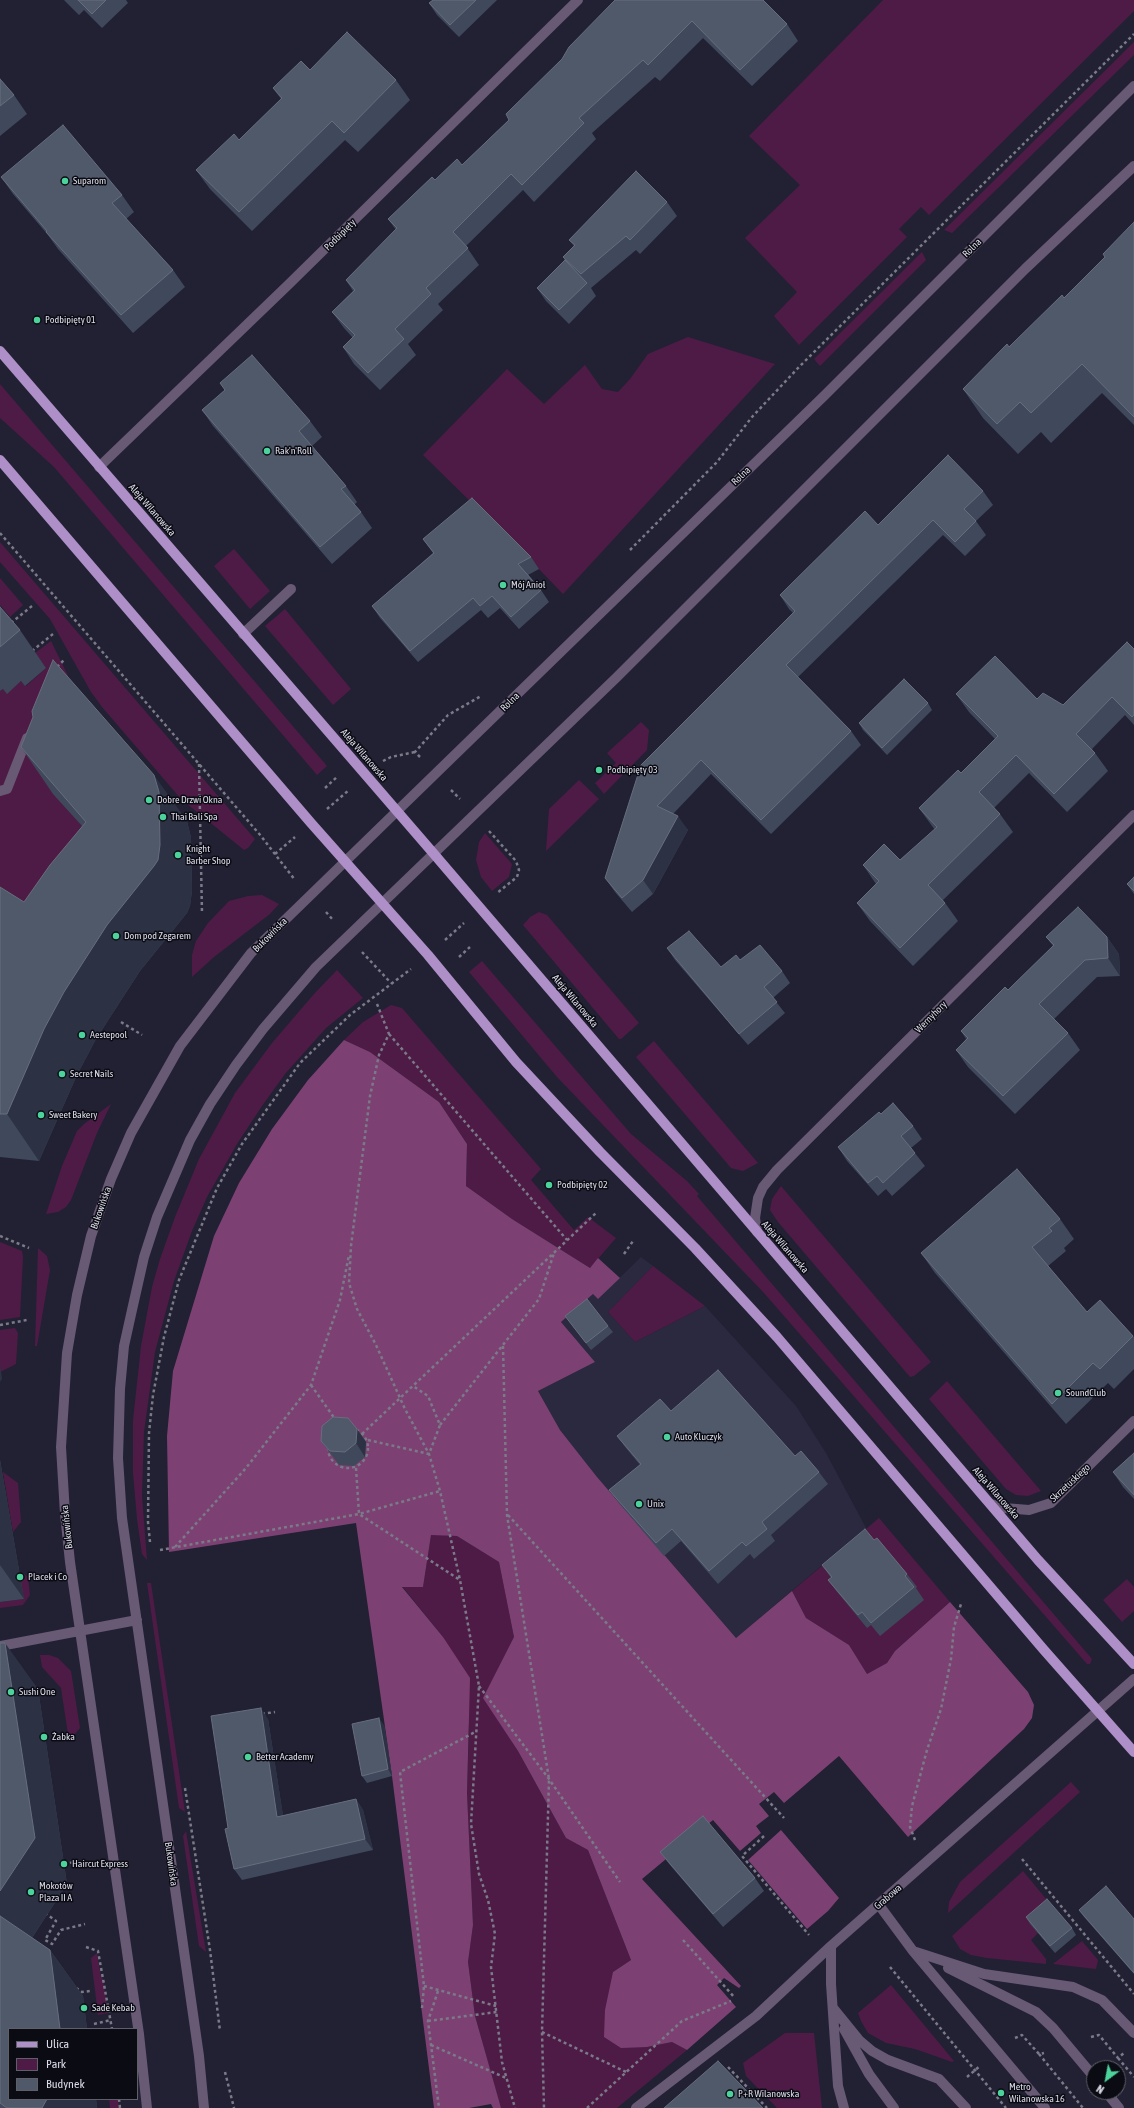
<!DOCTYPE html>
<meta charset="utf-8">
<style>
body{margin:0}
#map{position:relative;width:1134px;height:2108px;overflow:hidden;background:#212133;font-family:"Asap Condensed",sans-serif}
canvas{display:block}
.legend{position:absolute;left:8px;top:2028px;width:130px;height:72px;box-sizing:border-box;background:#0b0b13;border:1px solid #5f5f69;margin:0;padding:5px 7px;list-style:none;font-size:12px;color:#dcdde9}
.legend li{display:flex;align-items:center;gap:8px;height:20px}
.legend b{width:20px;border:1px solid #5f5f69}
.north{position:absolute;left:1086px;top:2060px;width:40px;height:40px;box-sizing:border-box;background:#0b0b13;border:1px solid #5f5f69;border-radius:50%;rotate:212deg;font-size:11px;font-weight:700;line-height:16px;text-align:center;color:#dcdde9}
.north::after{content:'';display:block;margin:auto;width:14px;height:18px;background:#4cd39b;clip-path:polygon(50% 0,100% 100%,50% 72%,0 100%)}
</style>
<div id="map">
<canvas width="1134" height="2108"></canvas>
<ul class="legend">
<li><b style="height:5px;background:#ae8fc8"></b>Ulica</li>
<li><b style="height:11px;background:#4e1b47"></b>Park</li>
<li><b style="height:11px;background:#50596a"></b>Budynek</li>
</ul>
<div class="north">N</div>
</div>
<script>
const ctx = document.querySelector('canvas').getContext('2d');
ctx.lineJoin = 'round';
function paint(path, color) {
  ctx.fillStyle = color;
  ctx.fill(path, 'evenodd');
}
function toPath(rows) {
  const path = new Path2D();
  for (const r of rows) {
    if (r.length === 3) {
      path.moveTo(r[0] + r[2], r[1]);
      path.arc(r[0], r[1], r[2], 0, 2 * Math.PI);
      continue;
    }
    path.moveTo(r[0], r[1]);
    for (let i = 2; i < r.length; i += 2) path.lineTo(r[i], r[i + 1]);
  }
  return path;
}
function trace(path, color, width, dash) {
  ctx.strokeStyle = color;
  ctx.lineWidth = width;
  ctx.lineCap = dash ? 'butt' : 'round';
  ctx.setLineDash(dash || []);
  ctx.stroke(path);
}
function write(font, color, halo, rows, align = 'center') {
  ctx.font = font + ' "Asap Condensed",sans-serif';
  ctx.lineWidth = 3;
  ctx.setLineDash([]);
  ctx.textBaseline = 'middle';
  ctx.strokeStyle = halo;
  ctx.fillStyle = color;
  for (const [text, x, y, turn = 0] of rows) {
    ctx.save();
    ctx.translate(x, y);
    ctx.rotate((+turn || 0) * Math.PI / 180);
    ctx.textAlign = isNaN(turn) ? turn : align;
    if (halo) ctx.strokeText(text, 0, 0);
    ctx.fillText(text, 0, 0);
    ctx.restore();
  }
}
paint(toPath([
 [641,1257,653,1266,608,1312,635,1342,705,1306,796,1406,826,1453,866,1528,736,1638,597,1477,560,1430,538,1391,595,1362,561,1322,593,1294,598,1299]
]), '#2a2940');
paint(toPath([
 [883,0,1134,0,1134,11,929,215,921,207,899,229,907,237,799,345,774,316,797,292,745,238,800,185,749,136],
 [1134,42,1134,55,952,233,944,230],
 [922,252,926,260,820,366,814,359],
 [688,337,775,364,563,594,481,509,476,507,423,455,507,369,544,404,585,365,602,389,618,392,630,379,648,354],
 [0,384,327,766,317,775,54,467,0,418],
 [0,542,255,839,248,848,244,850,181,799,102,707,91,692,50,619,0,562],
 [234,549,270,591,250,609,214,566],
 [0,578,23,605,10,617,0,605],
 [285,609,351,689,333,705,265,626],
 [51,641,75,690,54,793,118,868,0,913,0,691,3,689,7,693,21,681,26,686,46,668,35,653],
 [641,722,649,730,647,750,604,794,595,783,616,763,607,753],
 [579,780,599,799,546,851,549,809],
 [485,833,512,864,509,877,492,891,481,877,476,860,479,842],
 [262,895,279,904,270,914,214,957,192,977,192,955,196,941,208,923,229,901,248,896],
 [539,912,547,915,639,1023,621,1039,619,1039,523,925,530,917],
 [482,961,631,1134,687,1181,699,1194,697,1196,1092,1659,1090,1664,1087,1664,764,1293,557,1077,469,972],
 [337,970,363,998,326,1028,285,1074,262,1106,237,1144,207,1197,192,1231,174,1281,155,1352,144,1432,142,1496,147,1560,142,1554,137,1519,133,1473,133,1420,141,1346,152,1287,160,1259,175,1217,199,1159,235,1093,272,1043,314,994],
 [391,1005,402,1008,541,1169,531,1180,574,1230,588,1217,616,1238,590,1268,512,1219,466,1186,467,1144,439,1102,370,1052,344,1040,363,1022],
 [654,1041,758,1163,743,1171,731,1168,636,1057],
 [111,1104,97,1133,71,1200,66,1207,58,1212,46,1214,62,1166,77,1131,84,1124],
 [781,1186,931,1362,914,1376,910,1377,778,1222,770,1210,772,1199],
 [0,1242,22,1251,23,1257,20,1317,0,1320],
 [38,1248,47,1256,50,1270,37,1346,35,1346],
 [653,1266,705,1306,635,1342,608,1312],
 [15,1328,18,1333,16,1364,0,1372,0,1330],
 [947,1381,1041,1491,1028,1496,1016,1495,1006,1489,929,1399],
 [3,1472,18,1483,21,1522,13,1532],
 [879,1518,950,1602,895,1651,887,1663,867,1674,849,1645,806,1618,792,1591],
 [431,1534,457,1536,499,1562,514,1637,484,1698,518,1751,566,1838,588,1850,631,1960,613,1972,647,2047,672,2042,687,2050,617,2108,501,2108,497,2095,475,2016,468,1962,473,1925,467,1793,469,1728,443,1637,402,1586,423,1587],
 [24,1574,28,1577,30,1595,23,1605,0,1608,0,1602,24,1599,20,1580],
 [1127,1579,1134,1587,1134,1611,1122,1622,1103,1600],
 [147,1583,151,1583,185,1812,179,1808],
 [40,1655,49,1655,58,1658,71,1671,80,1728,69,1741,61,1688,42,1667],
 [1071,1782,1080,1792,948,1913,949,1902,960,1882],
 [186,1831,206,1952,199,1946,183,1836],
 [1023,1871,1052,1906,1031,1924,1038,1933,1031,1940,1046,1959,1046,1964,987,1958,971,1955,960,1949,952,1936],
 [1082,1941,1098,1960,1096,1969,1053,1964],
 [97,1953,101,1977,103,1979,108,2013,98,2015,91,1958],
 [891,1985,954,2061,952,2062,915,2049,886,2043,868,2033,861,2021,858,2013],
 [785,2033,814,2033,822,2108,777,2108,746,2076,743,2063],
 [109,2099,118,2099,119,2108,110,2108]
]), '#4e1b47');
paint(toPath([
 [344,1040,370,1052,439,1102,467,1144,466,1186,512,1219,590,1268,598,1258,620,1278,598,1299,593,1294,561,1322,595,1362,538,1391,560,1430,597,1477,736,1638,792,1591,806,1618,849,1645,867,1674,887,1663,895,1651,950,1602,1028,1692,1034,1705,1032,1718,1024,1729,908,1837,839,1756,784,1803,774,1792,759,1804,769,1816,756,1826,761,1833,740,1851,713,1820,642,1879,741,1986,739,1988,724,1978,717,1985,736,2007,687,2050,672,2042,647,2047,621,2048,604,2037,605,2010,613,1972,631,1960,588,1850,566,1838,518,1751,483,1698,514,1637,499,1562,457,1536,431,1535,423,1587,402,1587,443,1637,470,1678,467,1793,473,1925,468,1962,475,2016,501,2108,493,2108,491,2104,469,2108,434,2108,392,1776,356,1523,169,1552,167,1436,173,1371,214,1236,239,1183,272,1129,308,1080],
 [781,1830,839,1898,828,1911,807,1929,748,1860]
]), '#7c4172');
trace(toPath([
 [0,533,261,836,295,880],
 [630,550,717,462,752,417,798,368,1134,34],
 [11,623,32,606],
 [32,651,53,634],
 [57,667,65,659],
 [420,757,415,752,448,715,481,696],
 [383,761,391,757,415,752],
 [199,764,202,913],
 [325,788,338,776],
 [451,790,460,799],
 [327,809,349,790],
 [489,831,516,861,519,870,517,877,497,893],
 [275,854,295,837],
 [326,912,333,920],
 [445,940,464,923],
 [362,952,391,983],
 [459,957,470,947],
 [377,1004,389,1034,379,1055,370,1096,351,1246,349,1283,357,1309,376,1345,405,1409,429,1454,440,1491,460,1580,479,1686,471,1824,479,1874,488,1900,495,1934,491,1967,502,2062,515,2108],
 [121,1022,142,1035],
 [389,1034,567,1240],
 [0,1236,29,1248],
 [624,1254,633,1241],
 [0,1325,27,1320],
 [503,1346,507,1515,549,1779,542,2032,544,2108],
 [311,1385,335,1419],
 [440,1425,539,1299,554,1253],
 [348,1448,20],
 [362,1434,596,1213],
 [368,1440,429,1454,440,1425,428,1396,413,1386],
 [356,1468,359,1514,440,1491],
 [508,1515,784,1818],
 [150,1542,148,1522,149,1433,153,1395,164,1337,179,1280,217,1188,242,1144,300,1063,350,1015,411,969],
 [175,1547,246,1468,311,1385,340,1300,349,1255],
 [160,1550,359,1514,460,1580],
 [479,1686,549,1779,620,1882],
 [262,1714,275,1712],
 [185,1788,210,1950,220,2031],
 [764,1836,742,1856,809,1935],
 [915,1840,910,1827,912,1806,927,1750,941,1709,951,1659,954,1627,961,1604],
 [1022,1859,1134,1994],
 [64,1864,80,1861],
 [45,1913,56,1921,45,1940,52,1944,61,1930,85,1924],
 [683,1940,735,1998],
 [86,1947,98,1951,112,2029],
 [890,1967,1006,2108],
 [424,1986,496,2006],
 [76,1988,82,1992,90,1991],
 [438,1991,428,2021,439,2108],
 [422,2008,424,1986,400,1772,477,1731],
 [428,2021,497,2012],
 [94,2024,111,2020],
 [542,2032,626,2072],
 [1091,2037,1099,2035,1118,2058,1124,2053],
 [1015,2038,1022,2035,1039,2054,1044,2053],
 [431,2045,506,2078],
 [1039,2054,1083,2108],
 [1118,2058,1134,2077],
 [728,2067,767,2108],
 [225,2072,234,2108],
 [967,2077,980,2066],
 [119,2099,120,2108],
 [587,2108,682,2021,731,2001]
]), '#7a7a89', 2.5, [3, 3]);
trace(toPath([
 [99,467,288,285,578,0],
 [243,634,291,589],
 [0,791,7,789,27,738],
 [757,1232,755,1218,758,1198,763,1187,777,1170,1134,815],
 [991,1504,1004,1508,1029,1510,1051,1503,1134,1421],
 [0,1646,137,1620],
 [879,1905,913,1951,1045,2108],
 [831,1946,831,1984,838,2086,844,2108],
 [913,1951,984,1974,1073,1987,1102,2000,1134,2033],
 [948,1968,1036,2012,1053,2028,1094,2077],
 [833,2008,859,2040,872,2051,888,2060,939,2079,966,2108],
 [844,2029,869,2074,894,2108],
 [1106,2092,1119,2108],
 [147,2108,139,2034,70,1562,65,1514,61,1447,67,1353,77,1295,91,1236,111,1179,131,1133,180,1046,251,953,825,395,1134,86],
 [204,2108,199,2056,122,1518,118,1458,120,1389,124,1346,132,1310,144,1257,157,1217,190,1140,210,1104,236,1065,263,1029,316,967,617,677,1025,269,1134,166],
 [636,2108,756,2016,831,1946,1134,1679]
]), '#685975', 10);
trace(toPath([
 [0,351,434,854,1038,1560,1134,1664],
 [0,460,311,823,428,955,516,1062,600,1152,695,1248,777,1337,1044,1650,1134,1752]
]), '#ae8fc8', 10);
paint(toPath([
 [64,0,126,0,128,3,102,28,84,10,79,15],
 [433,0,497,0,459,37,437,15,429,3],
 [615,0,787,24,798,41,752,86,703,38,660,81,655,77,592,133,596,139,534,202,523,190,466,246,479,265,438,304,443,310,408,344,416,355,380,390,354,364,343,347,353,338,344,328,332,312,353,291,346,280,396,230,388,219,435,180,462,165,509,120],
 [310,70,396,80,410,100,358,152,345,140,252,231,210,189,196,170,239,140,281,99,273,88],
 [0,79,14,95,27,114,0,136],
 [1,177,122,195,134,212,126,219,173,270,185,287,133,333,58,249,48,235,13,194],
 [667,202,677,216,640,254,636,250,591,288,596,296,569,324,546,301,537,288,567,262,563,257,574,246,569,240],
 [1134,222,1134,425,1102,393,1051,443,1041,432,1018,454,983,418,963,389,1009,347,1064,298,1105,257],
 [220,383,310,421,322,437,312,446,346,486,357,502,354,505,361,512,372,528,332,564,213,426,202,410,225,390],
 [983,491,993,505,976,521,986,535,965,556,943,535,798,677,851,731,861,745,771,834,711,774,673,814,688,830,653,894,632,912,615,892,605,878,793,613,789,609,780,595,878,525],
 [423,539,531,557,539,569,528,575,541,590,549,602,519,629,500,608,488,618,481,610,418,662,380,618,372,606,433,553],
 [0,607,20,630,46,668,25,686,21,681,7,694,3,689,0,691],
 [1134,649,1134,725,1125,715,1092,749,1095,753,1108,771,1067,812,1029,773,994,808,1000,814,1013,832,943,900,958,921,913,966,870,921,857,903,876,884,863,865,900,860,935,830,932,826,919,808,961,773,995,739,969,712,956,694,1037,699,1063,705],
 [928,703,932,710,887,755,863,730,859,723],
 [21,747,187,821,191,838,192,891,190,906,187,913,140,971,96,1039,77,1075,39,1161,0,1157,0,887,24,902,82,826,53,794],
 [1134,877,1134,894,1127,884],
 [1046,937,1107,937,1119,954,1120,976,1097,977,1054,1019,1068,1033,1080,1050,1015,1114,968,1067,956,1050,966,1039,961,1031,1008,990,1053,946],
 [667,948,721,967,740,960,782,971,790,983,773,998,785,1013,748,1045,675,960],
 [881,1114,913,1126,922,1139,911,1148,925,1166,892,1196,886,1189,878,1196,847,1161,838,1147],
 [1060,1219,1074,1239,1064,1248,1066,1251,1048,1266,1087,1312,1133,1336,1134,1337,1134,1369,1114,1389,1108,1383,1066,1424,935,1273,921,1253],
 [565,1316,608,1326,613,1332,591,1350],
 [671,1411,795,1456,819,1472,828,1484,771,1535,775,1541,754,1559,750,1554,718,1584,681,1541,664,1556,618,1502,609,1490,640,1465,626,1448,617,1436],
 [357,1429,366,1442,365,1457,354,1466,339,1465,321,1441],
 [1134,1453,1134,1499,1123,1487,1113,1472],
 [0,1460,24,1599,0,1602],
 [874,1540,907,1574,917,1587,916,1588,924,1600,880,1636,871,1625,867,1628,838,1593,828,1580,831,1578,822,1565],
 [0,1643,38,1689,67,1884,32,1938,50,1950,83,1996,87,2029,9,2029,96,2099,97,2108,0,2108],
 [268,1719,283,1816,356,1799,363,1810,373,1850,242,1880,234,1869,228,1828],
 [384,1725,392,1776,367,1783,362,1776],
 [660,1852,755,1878,764,1891,723,1927,670,1865],
 [1079,1910,1134,1919,1134,1974,1084,1917],
 [1026,1917,1072,1928,1076,1935,1055,1953,1030,1924]
]), '#3f495b');
paint(toPath([
 [154,775,187,821,191,838,192,891,190,906,187,913,140,971,96,1039,77,1075,39,1161,7,1114],
 [678,816,688,830,653,894,643,880],
 [1107,937,1119,954,1120,976,1108,958],
 [0,1364,2,1379,0,1382],
 [357,1429,366,1442,365,1457,356,1443],
 [0,1460,24,1599,0,1565],
 [5,1643,38,1689,67,1884,21,1955,0,1925,0,1891],
 [261,1708,268,1719,285,1828,277,1817],
 [379,1718,384,1725,392,1776,388,1769],
 [356,1799,363,1810,373,1850,365,1839],
 [50,1950,83,1996,87,2029,60,2029],
 [47,2099,96,2099,97,2108,42,2108]
]), '#2c3244');
const building = toPath([
 [78,0,106,0,92,14,78,0],
 [433,0,476,0,450,25,429,3,433,0],
 [615,0,763,0,787,24,740,70,692,21,648,65,643,60,579,118,584,123,522,185,511,174,453,232,468,248,426,288,431,294,395,329,404,339,368,373,343,347,355,335,332,312,355,290,346,280,397,228,388,219,432,177,435,180,457,159,462,165,509,120,506,114,562,59,569,47,615,0],
 [347,32,396,80,344,133,332,121,239,212,196,170,234,134,239,140,282,98,273,88,301,61,310,70,347,32],
 [0,79,14,95,0,106,0,79],
 [63,125,122,195,112,203,173,270,121,315,46,232,47,231,1,177,63,125],
 [636,171,667,202,630,240,626,236,581,274,563,257,575,245,569,240,636,171],
 [1134,222,1134,417,1082,364,1031,413,1020,402,997,424,963,389,1007,344,1009,347,1062,295,1064,298,1105,257,1103,254,1134,222],
 [565,260,587,283,559,310,537,288,565,260],
 [252,355,310,421,299,431,346,486,341,489,361,512,320,547,202,410,225,390,220,383,252,355],
 [948,455,983,491,964,509,976,521,955,542,933,520,786,665,851,731,761,820,701,760,657,806,678,816,643,880,622,898,605,878,641,765,795,611,780,595,865,511,878,525,948,455],
 [472,498,531,557,518,564,541,590,511,617,492,596,480,606,473,598,410,651,372,606,434,553,423,539,472,498],
 [0,607,20,630,0,647,0,607],
 [1127,642,1134,649,1134,715,1132,717,1112,697,1076,734,1095,753,1054,794,1016,755,979,792,1000,814,928,885,945,903,900,948,857,903,879,881,863,865,884,844,900,860,937,827,919,808,958,770,961,773,998,736,956,694,995,656,1037,699,1043,693,1063,705,1127,642],
 [53,660,154,775,159,792,160,845,158,860,154,866,107,925,64,992,44,1029,7,1114,0,1114,0,887,24,902,50,865,86,822,21,747,33,717,32,711,53,660],
 [904,679,928,703,882,748,859,723,904,679],
 [1134,877,1134,891,1127,884,1134,877],
 [1078,907,1107,937,1108,958,1085,960,1039,1004,1068,1033,1003,1096,956,1050,968,1038,961,1031,1005,987,1008,990,1054,945,1046,937,1078,907],
 [689,931,721,967,736,955,740,960,760,945,782,971,764,987,777,1002,739,1034,667,948,689,931],
 [893,1103,913,1126,901,1136,915,1153,883,1183,877,1176,868,1183,838,1147,879,1112,881,1114,893,1103],
 [1017,1169,1060,1219,1049,1228,1052,1231,1032,1247,1087,1312,1100,1300,1133,1336,1100,1369,1093,1363,1052,1404,921,1253,1017,1169],
 [587,1299,608,1326,586,1343,565,1316,587,1299],
 [718,1370,795,1456,801,1451,819,1472,762,1522,767,1529,746,1546,742,1542,709,1571,672,1529,656,1543,609,1490,641,1464,617,1436,660,1399,671,1411,718,1370],
 [333,1417,348,1418,357,1429,356,1443,345,1452,330,1451,321,1441,322,1426,333,1417],
 [1134,1453,1134,1495,1113,1472,1134,1453],
 [865,1529,874,1540,877,1538,907,1574,905,1576,914,1587,871,1623,862,1612,858,1615,828,1580,832,1577,822,1565,865,1529],
 [0,1643,5,1643,35,1838,0,1891,0,1643],
 [261,1708,277,1817,356,1799,365,1839,234,1869,225,1829,228,1828,211,1716,261,1708],
 [379,1718,388,1769,362,1776,352,1724,379,1718],
 [703,1816,755,1878,713,1914,660,1852,703,1816],
 [1106,1886,1134,1919,1134,1973,1079,1910,1106,1886],
 [1047,1899,1072,1928,1050,1946,1026,1917,1047,1899],
 [0,1916,50,1950,60,2029,9,2029,9,2099,47,2099,42,2108,7,2108,0,2103,0,1916],
 [718,2061,763,2108,664,2108,718,2061]
]);
paint(building, '#50596a');
trace(building, '#666e7e', 1);
for (const [x, y, r, color] of [
 [65,181,4,"#4cd39b"],
 [37,320,4,"#4cd39b"],
 [267,451,4,"#4cd39b"],
 [503,585,4,"#4cd39b"],
 [599,770,4,"#4cd39b"],
 [149,800,4,"#4cd39b"],
 [163,817,4,"#4cd39b"],
 [178,855,4,"#4cd39b"],
 [116,936,4,"#4cd39b"],
 [82,1035,4,"#4cd39b"],
 [62,1074,4,"#4cd39b"],
 [41,1115,4,"#4cd39b"],
 [549,1185,4,"#4cd39b"],
 [1058,1393,4,"#4cd39b"],
 [667,1437,4,"#4cd39b"],
 [639,1504,4,"#4cd39b"],
 [20,1577,4,"#4cd39b"],
 [11,1692,4,"#4cd39b"],
 [44,1737,4,"#4cd39b"],
 [248,1757,4,"#4cd39b"],
 [64,1864,4,"#4cd39b"],
 [31,1892,4,"#4cd39b"],
 [84,2008,4,"#4cd39b"],
 [1001,2093,4,"#4cd39b"],
 [730,2094,4,"#4cd39b"]
]) {
  const dot = new Path2D();
  dot.arc(x, y, r, 0, 2 * Math.PI);
  ctx.fillStyle = color;
  ctx.fill(dot);
  trace(dot, '#0b0b13', 1.5);
}
write('10px', '#dcdde9', '#0b0b13', [
 ["Suparom",73,181],
 ["Podbipięty 01",45,320],
 ["Rak'n'Roll",275,451],
 ["Mój Anioł",511,585],
 ["Podbipięty 03",607,770],
 ["Dobre Drzwi Okna",157,800],
 ["Thai Bali Spa",171,817],
 ["Knight",186,849],
 ["Barber Shop",186,861],
 ["Dom pod Zegarem",124,936],
 ["Aestepool",90,1035],
 ["Secret Nails",70,1074],
 ["Sweet Bakery",49,1115],
 ["Podbipięty 02",557,1185],
 ["SoundClub",1066,1393],
 ["Auto Kluczyk",675,1437],
 ["Unix",647,1504],
 ["Placek i Co",28,1577],
 ["Sushi One",19,1692],
 ["Żabka",52,1737],
 ["Better Academy",256,1757],
 ["Haircut Express",72,1864],
 ["Mokotów",39,1886],
 ["Plaza II A",39,1898],
 ["Sade Kebab",92,2008],
 ["Metro",1009,2087],
 ["Wilanowska 16",1009,2099],
 ["P+R Wilanowska",738,2094]
], 'left');
write('10px', '#dcdde9', '#0b0b13', [
 ["Podbipięty",340,235,-45],
 ["Rolna",972,248,-45],
 ["Rolna",741,476,-44],
 ["Aleja Wilanowska",152,510,49],
 ["Rolna",510,702,-45],
 ["Aleja Wilanowska",364,755,49],
 ["Bukowińska",270,935,-45],
 ["Aleja Wilanowska",575,1001,50],
 ["Wernyhory",931,1017,-45],
 ["Bukowińska",101,1208,-71],
 ["Aleja Wilanowska",785,1247,49],
 ["Skrzetuskiego",1070,1483,-43],
 ["Aleja Wilanowska",996,1493,49],
 ["Bukowińska",67,1527,-96],
 ["Bukowińska",171,1864,82],
 ["Grabowa",888,1897,-41]
]);
</script>
